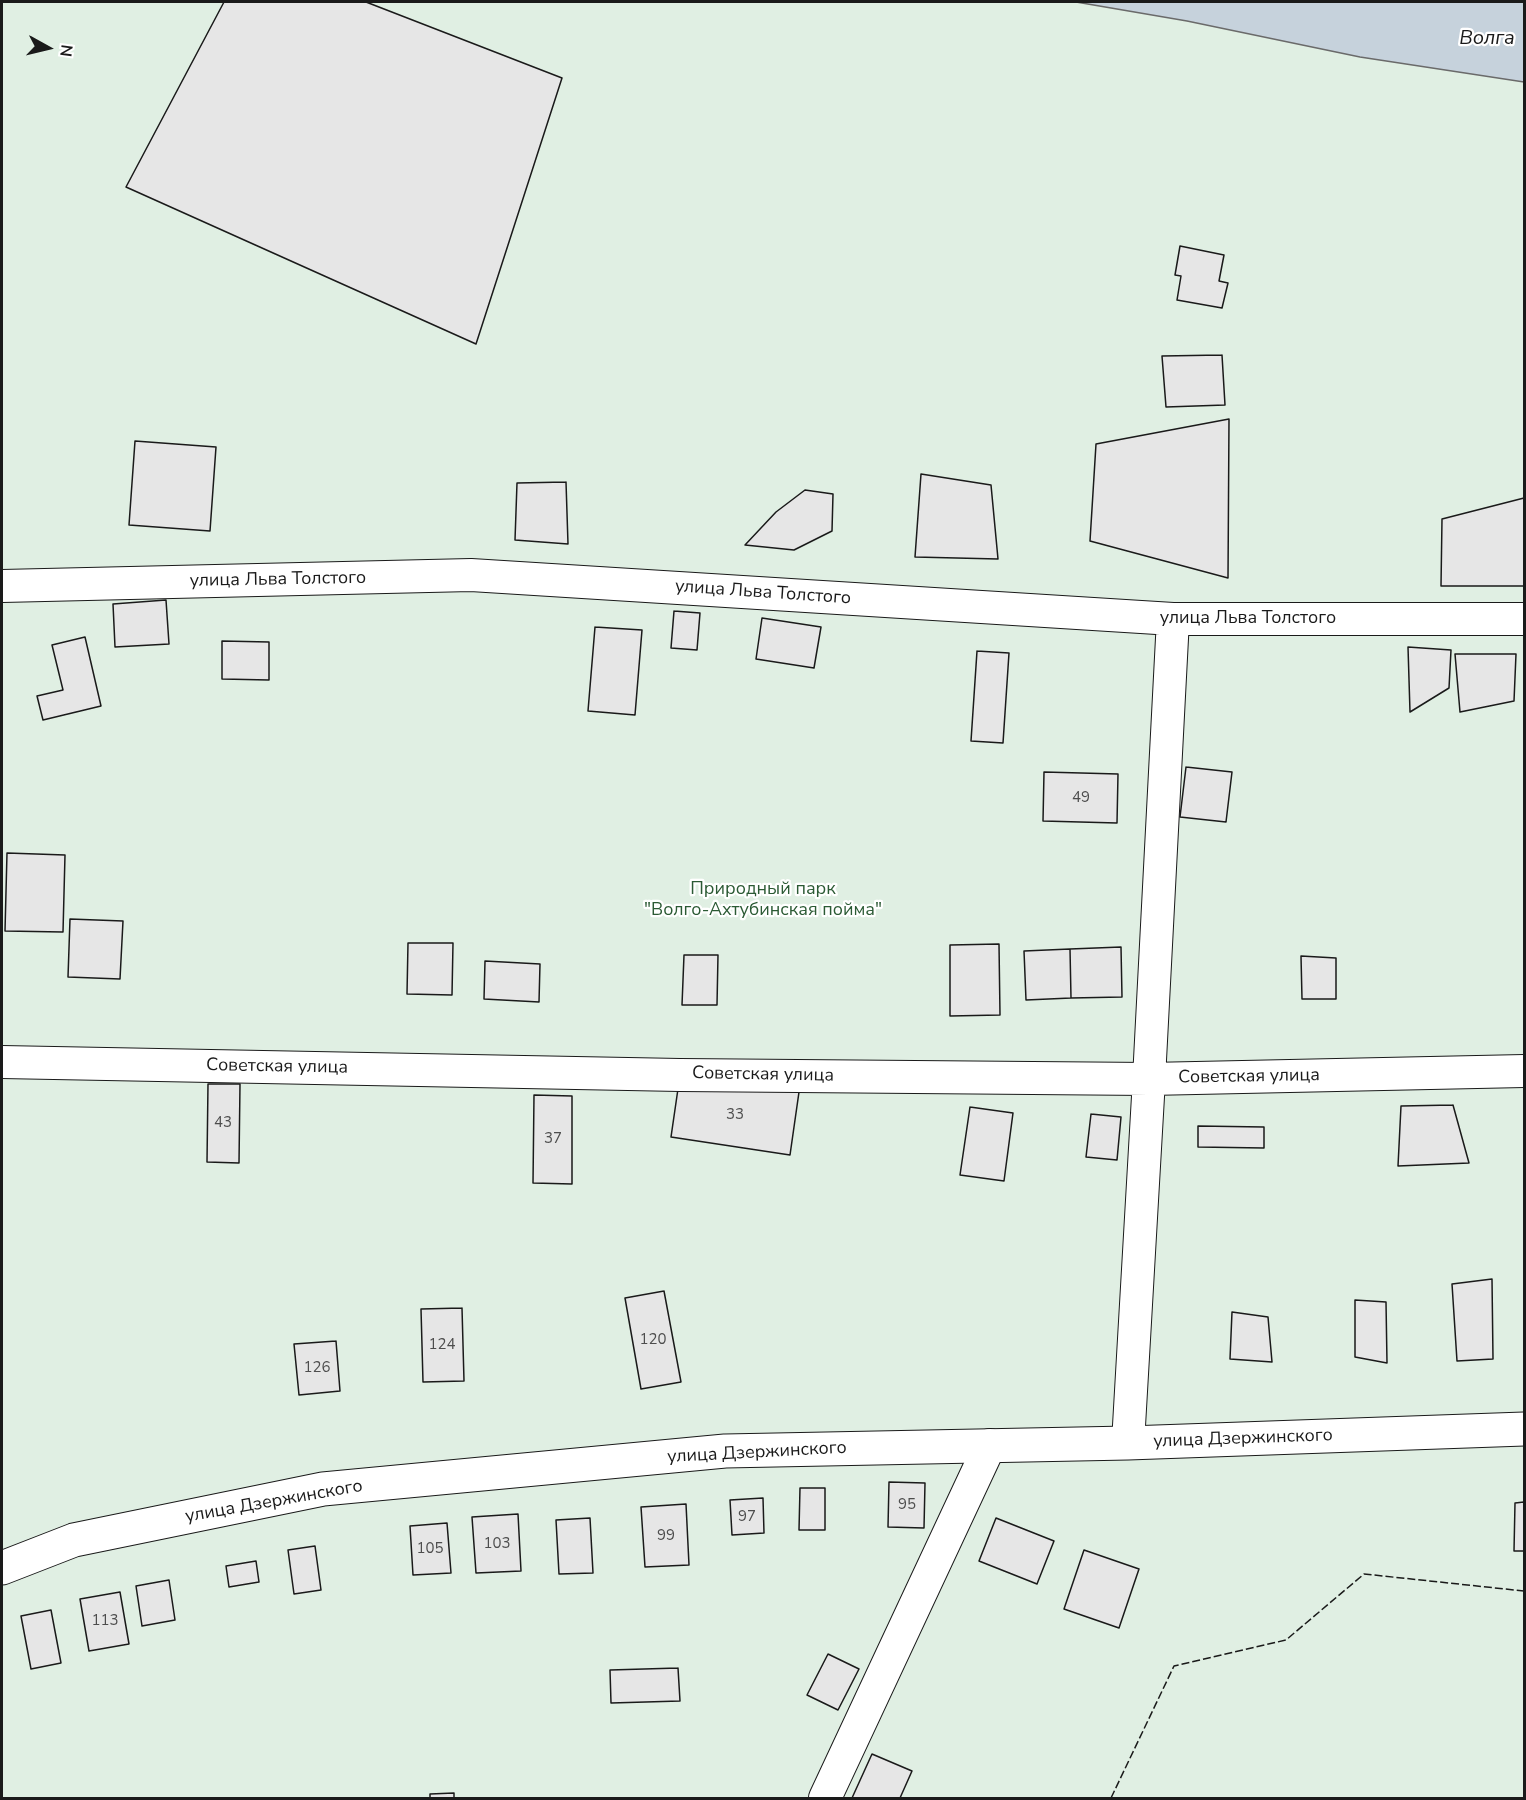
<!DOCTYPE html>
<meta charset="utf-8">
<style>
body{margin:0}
#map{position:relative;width:1526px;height:1800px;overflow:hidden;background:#fff;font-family:"Nunito Sans",sans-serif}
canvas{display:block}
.frame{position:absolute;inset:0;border:3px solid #1a1a1a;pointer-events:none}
.north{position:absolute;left:18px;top:18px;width:60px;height:60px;-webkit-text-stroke:4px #fff;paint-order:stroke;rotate:98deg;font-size:16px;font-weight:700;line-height:24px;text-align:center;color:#1a1a1a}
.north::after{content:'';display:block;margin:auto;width:21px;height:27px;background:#1a1a1a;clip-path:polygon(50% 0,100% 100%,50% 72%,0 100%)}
</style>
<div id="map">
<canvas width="1526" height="1800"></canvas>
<div class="frame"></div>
<div class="north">N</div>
</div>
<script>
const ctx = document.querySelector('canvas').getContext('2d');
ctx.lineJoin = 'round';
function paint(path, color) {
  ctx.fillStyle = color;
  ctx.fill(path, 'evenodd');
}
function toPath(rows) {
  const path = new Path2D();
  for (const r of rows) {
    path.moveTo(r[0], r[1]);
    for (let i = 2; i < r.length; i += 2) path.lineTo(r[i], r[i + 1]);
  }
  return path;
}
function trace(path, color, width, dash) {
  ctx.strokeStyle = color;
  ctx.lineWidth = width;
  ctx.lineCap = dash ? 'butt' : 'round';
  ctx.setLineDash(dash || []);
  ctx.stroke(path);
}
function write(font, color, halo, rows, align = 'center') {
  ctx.font = font + ' "Nunito Sans",sans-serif';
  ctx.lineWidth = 4.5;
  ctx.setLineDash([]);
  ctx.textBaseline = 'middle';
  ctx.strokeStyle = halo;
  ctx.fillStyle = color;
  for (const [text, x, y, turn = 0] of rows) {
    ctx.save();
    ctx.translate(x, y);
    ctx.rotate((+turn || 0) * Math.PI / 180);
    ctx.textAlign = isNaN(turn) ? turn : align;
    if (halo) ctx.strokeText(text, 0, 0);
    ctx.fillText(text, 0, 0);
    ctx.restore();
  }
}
const green = toPath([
 [2,2,1524,2,1524,1798,2,1798,2,2]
]);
paint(green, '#e0efe3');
trace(green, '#6a6a6a', 1.5);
const water = toPath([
 [1076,2,1524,2,1524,82,1360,57,1187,21,1076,2]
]);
paint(water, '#c6d2dc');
trace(water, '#6a6a6a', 1.5);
const building = toPath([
 [224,2,366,2,562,78,476,344,126,187,224,2],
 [1180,246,1224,255,1219,281,1228,283,1222,308,1177,300,1181,276,1175,275,1180,246],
 [1222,355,1225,405,1166,407,1162,356,1222,355],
 [1229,419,1228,578,1090,541,1096,444,1229,419],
 [135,441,216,447,210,531,129,525,135,441],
 [921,474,991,485,998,559,915,557,921,474],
 [566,482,568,544,515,540,517,483,566,482],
 [805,490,833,494,832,531,794,550,745,545,776,512,805,490],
 [1524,498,1524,586,1441,586,1442,519,1524,498],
 [166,600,169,644,115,647,113,604,166,600],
 [674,611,700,613,697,650,671,648,674,611],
 [762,618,821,627,814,668,756,659,762,618],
 [595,627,642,630,635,715,588,711,595,627],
 [85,637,101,706,43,720,37,696,63,690,52,645,85,637],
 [222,641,269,642,269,680,222,679,222,641],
 [1408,647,1451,650,1449,688,1410,712,1408,647],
 [977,651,1009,653,1003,743,971,741,977,651],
 [1455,654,1516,654,1514,701,1460,712,1455,654],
 [1186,767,1232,772,1226,822,1180,817,1186,767],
 [1044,772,1118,774,1117,823,1043,821,1044,772],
 [7,853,65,855,63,932,5,931,7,853],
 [70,919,123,921,120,979,68,977,70,919],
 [408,943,453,943,452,995,407,994,408,943],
 [999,944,1000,1015,950,1016,950,945,999,944],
 [1121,947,1122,997,1071,998,1070,949,1121,947],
 [1070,949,1071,998,1026,1000,1024,951,1070,949],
 [684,955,718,955,717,1005,682,1005,684,955],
 [1301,956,1336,958,1336,999,1302,999,1301,956],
 [485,961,540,964,539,1002,484,999,485,961],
 [680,1075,799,1092,790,1155,671,1137,680,1075],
 [208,1084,240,1084,239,1163,207,1162,208,1084],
 [534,1095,572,1096,572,1184,533,1183,534,1095],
 [1453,1105,1469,1163,1398,1166,1401,1106,1453,1105],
 [970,1107,1013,1113,1004,1181,960,1175,970,1107],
 [1091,1114,1121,1117,1117,1160,1086,1157,1091,1114],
 [1198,1126,1264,1127,1264,1148,1198,1147,1198,1126],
 [1492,1279,1493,1359,1457,1361,1452,1284,1492,1279],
 [664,1291,681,1382,641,1389,625,1298,664,1291],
 [1355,1300,1386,1302,1387,1363,1355,1357,1355,1300],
 [462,1308,464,1381,423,1382,421,1309,462,1308],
 [1232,1312,1268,1317,1272,1362,1230,1359,1232,1312],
 [336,1341,340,1391,299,1395,294,1344,336,1341],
 [889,1482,925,1483,924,1528,888,1527,889,1482],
 [800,1488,825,1488,825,1530,799,1530,800,1488],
 [763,1498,764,1533,732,1535,730,1500,763,1498],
 [1524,1502,1524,1551,1514,1551,1515,1503,1524,1502],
 [686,1504,689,1565,645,1567,641,1507,686,1504],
 [518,1514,521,1571,476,1573,472,1517,518,1514],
 [590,1518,593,1573,559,1574,556,1520,590,1518],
 [996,1518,1054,1541,1037,1584,979,1561,996,1518],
 [447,1523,451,1573,413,1575,410,1526,447,1523],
 [315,1546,321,1590,294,1594,288,1550,315,1546],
 [1084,1550,1139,1569,1119,1628,1064,1609,1084,1550],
 [256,1561,259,1582,229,1587,226,1566,256,1561],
 [169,1580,175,1620,142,1626,136,1586,169,1580],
 [120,1592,129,1644,89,1651,80,1599,120,1592],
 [51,1610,61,1663,31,1669,21,1616,51,1610],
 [828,1654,859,1669,838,1710,807,1695,828,1654],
 [678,1668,680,1701,611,1703,610,1670,678,1668],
 [872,1754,912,1771,900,1798,852,1798,872,1754],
 [454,1793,454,1798,430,1798,430,1794,454,1793]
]);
paint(building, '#e6e6e6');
trace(building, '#1a1a1a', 1.5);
const minor = toPath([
 [2,586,471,575,1173,619,1524,619],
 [2,1062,680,1075,1149,1079,1524,1071],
 [1128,1443,1149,1079,1173,619],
 [825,1798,990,1445]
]);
const tertiary = toPath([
 [2,1568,74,1540,323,1489,725,1451,1128,1443,1524,1429]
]);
trace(minor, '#1a1a1a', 34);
trace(tertiary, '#1a1a1a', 35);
trace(minor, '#fff', 32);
trace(tertiary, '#fff', 33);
trace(toPath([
 [1111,1798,1174,1666,1286,1640,1364,1574,1524,1591]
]), '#1a1a1a', 1.5, [8, 3]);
write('15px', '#4d4d4d', null, [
 ["49",1081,798],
 ["33",735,1115],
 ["43",223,1123],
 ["37",553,1139],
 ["120",653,1340],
 ["124",442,1345],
 ["126",317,1368],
 ["95",907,1505],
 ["97",747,1517],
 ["99",666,1536],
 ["103",497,1544],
 ["105",430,1549],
 ["113",105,1621]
]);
write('18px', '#1a1a1a', '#fff', [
 ["улица Льва Толстого",278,580,-1],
 ["улица Льва Толстого",763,593,4],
 ["улица Льва Толстого",1248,619],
 ["Советская улица",277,1067,1],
 ["Советская улица",763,1075,1],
 ["Советская улица",1249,1077,-1],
 ["улица Дзержинского",1243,1439,-2],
 ["улица Дзержинского",757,1453,-3],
 ["улица Дзержинского",274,1502,-10]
]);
write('18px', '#2b5a34', '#fff', [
 ["Природный парк",763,890],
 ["\"Волго-Ахтубинская пойма\"",763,911]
]);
write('italic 20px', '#1a1a1a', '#fff', [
 ["Волга",1487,39]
]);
</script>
